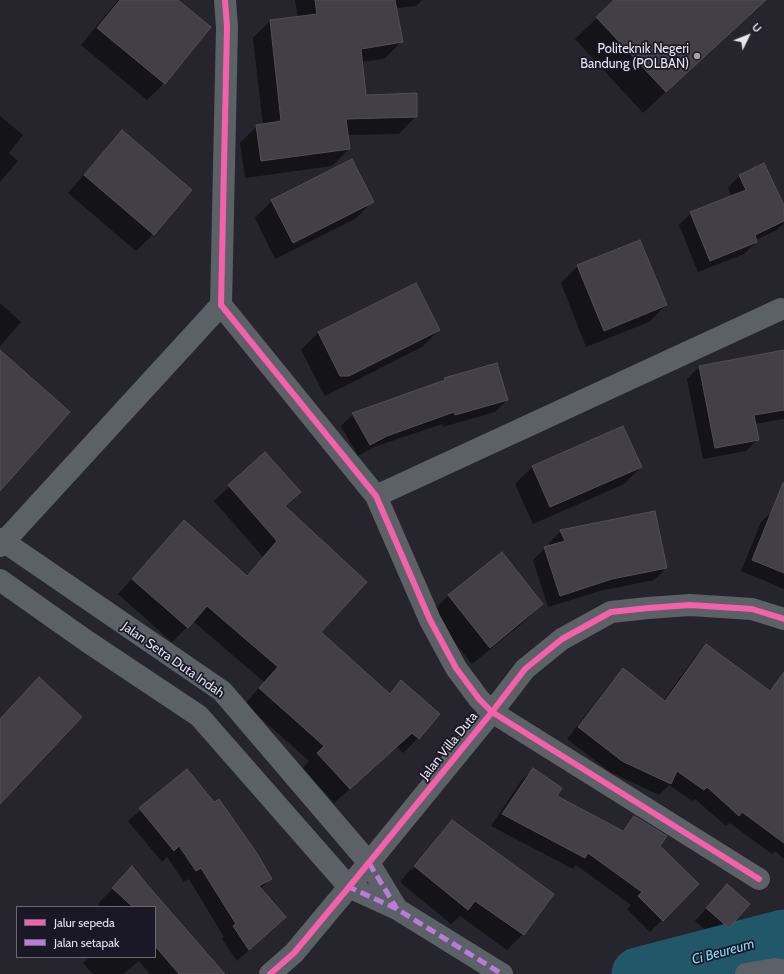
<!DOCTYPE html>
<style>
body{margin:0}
#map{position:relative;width:784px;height:974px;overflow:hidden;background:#26242d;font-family:Cabin,sans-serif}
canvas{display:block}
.legend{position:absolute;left:16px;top:906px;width:140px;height:52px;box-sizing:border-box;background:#1a1727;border:1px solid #6b6977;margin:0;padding:5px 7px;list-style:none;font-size:12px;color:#e5e4ef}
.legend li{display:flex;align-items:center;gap:8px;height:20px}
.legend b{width:20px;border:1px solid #6b6977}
.north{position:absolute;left:728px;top:16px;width:40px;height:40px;-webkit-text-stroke:3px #1a1727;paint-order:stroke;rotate:47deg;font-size:11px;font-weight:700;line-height:16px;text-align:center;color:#e5e4ef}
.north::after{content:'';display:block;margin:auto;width:14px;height:18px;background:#e5e4ef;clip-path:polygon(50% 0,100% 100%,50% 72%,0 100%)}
</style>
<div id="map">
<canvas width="784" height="974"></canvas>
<ul class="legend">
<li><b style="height:5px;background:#f560ab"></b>Jalur sepeda</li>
<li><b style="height:5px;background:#bd7bd9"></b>Jalan setapak</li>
</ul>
<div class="north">U</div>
</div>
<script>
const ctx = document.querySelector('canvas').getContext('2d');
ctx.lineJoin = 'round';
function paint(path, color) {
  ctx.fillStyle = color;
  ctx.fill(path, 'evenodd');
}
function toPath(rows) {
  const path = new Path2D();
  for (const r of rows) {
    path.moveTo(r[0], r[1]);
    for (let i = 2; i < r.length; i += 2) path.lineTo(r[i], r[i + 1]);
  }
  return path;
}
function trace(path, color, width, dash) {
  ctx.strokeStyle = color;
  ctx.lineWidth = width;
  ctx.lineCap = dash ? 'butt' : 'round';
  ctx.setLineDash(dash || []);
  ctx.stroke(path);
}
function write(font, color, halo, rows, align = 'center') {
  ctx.font = font + ' Cabin,sans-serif';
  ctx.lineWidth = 3.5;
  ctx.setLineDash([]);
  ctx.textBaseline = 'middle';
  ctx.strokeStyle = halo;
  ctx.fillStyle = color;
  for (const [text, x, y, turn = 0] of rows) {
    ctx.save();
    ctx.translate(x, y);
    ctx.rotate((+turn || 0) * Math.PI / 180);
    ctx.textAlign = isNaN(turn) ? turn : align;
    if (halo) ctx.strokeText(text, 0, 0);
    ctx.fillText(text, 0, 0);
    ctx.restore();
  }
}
paint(toPath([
 [118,0,176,0,164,83,147,100,81,45],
 [295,0,422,0,416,6,396,8,402,41,384,59,361,62,365,96,416,116,399,134,347,135,349,149,332,166,245,178,240,143,257,126,263,125,253,38,270,21,298,18],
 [616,0,755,0,760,5,643,113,575,39],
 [0,116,23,135,9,153,18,161,0,182],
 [122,131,153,234,136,251,68,193],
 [763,164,784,208,784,223,777,230,756,240,756,242,744,254,698,272,679,225,691,213,732,197,728,188,739,176],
 [272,201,372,202,355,219,275,259,255,218],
 [578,266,666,305,649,322,586,347,561,283],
 [415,284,439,330,422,347,325,396,301,350,318,333],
 [0,303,21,322,0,346],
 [784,351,784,419,755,424,758,439,746,451,703,459,687,379,699,367],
 [445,378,507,400,495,412,443,427,442,424,374,447,358,456,341,426,353,414,440,383],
 [264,454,299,492,285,507,320,632,389,694,401,682,418,738,403,753,397,747,334,803,303,768,309,761,245,704,264,682,193,621,172,642,118,594,184,521,246,576,263,557,214,501],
 [532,467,641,467,624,484,533,524,515,484],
 [773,511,784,515,784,589,741,571,761,522],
 [654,512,666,568,654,580,600,591,548,607,533,560,545,548,550,546,549,543,561,531],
 [502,553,542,604,525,621,472,664,431,613,448,596],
 [707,646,768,691,779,681,784,685,784,859,775,851,772,854,730,823,726,826,695,799,692,801,669,785,659,795,610,772,567,739,612,681,623,670,663,701,695,657],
 [533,769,555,796,621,831,634,817,658,847,697,884,650,932,627,909,631,905,576,865,573,869,491,826,521,781],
 [187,770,271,879,260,889,285,917,237,961,222,939,224,937,189,879,184,882,167,857,162,862,128,821],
 [452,821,552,894,523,934,507,950,460,916,451,924,400,882,437,837],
 [437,837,440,837,412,870,410,869],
 [132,868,207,974,150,974,139,961,123,974,93,974,83,963,90,957,155,957,155,907,101,907,98,904],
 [727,885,748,904,716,939,695,921]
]), '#0007');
trace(toPath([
 [638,974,784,936]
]), '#215769', 53);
const building = toPath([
 [120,0,178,0,211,27,165,84,97,28,120,0],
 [315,0,395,0,403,42,361,49,366,95,417,93,417,117,346,119,350,149,261,161,256,125,281,121,270,20,317,14,315,0],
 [614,0,766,0,666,92,596,17,614,0],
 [122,130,192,190,154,235,84,175,122,130],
 [352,159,374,202,293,243,271,200,352,159],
 [764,163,784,205,784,221,755,235,757,242,710,261,690,212,746,190,739,175,764,163],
 [640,240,667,305,604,331,577,265,640,240],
 [416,283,440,330,349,376,340,376,318,332,416,283],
 [0,350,70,412,0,491,0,350],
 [784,350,784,410,754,415,759,440,715,448,699,366,784,350],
 [497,363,508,400,455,415,454,412,387,436,370,445,352,413,445,380,444,378,497,363],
 [623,426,642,467,550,507,532,466,623,426],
 [265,452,301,492,285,506,367,582,321,632,390,694,401,680,440,714,419,739,412,733,350,789,317,753,324,746,259,688,278,667,207,606,188,628,132,579,184,520,247,576,277,541,228,485,265,452],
 [783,483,784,483,784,573,752,560,783,483],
 [655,511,667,568,612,579,560,596,544,547,565,541,560,530,655,511],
 [502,552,543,604,490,648,448,595,502,552],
 [706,644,770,691,784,672,784,843,742,812,739,816,707,787,704,790,677,771,671,784,622,761,578,727,623,668,665,701,706,644],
 [39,677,82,717,0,804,0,719,39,677],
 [533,768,562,788,557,796,623,831,634,816,667,836,660,846,699,884,663,921,638,896,642,892,588,853,585,858,502,814,533,768],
 [187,769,214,802,219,799,258,855,272,879,259,886,286,917,249,950,233,926,236,924,201,868,196,871,179,846,174,851,139,808,187,769],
 [452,820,554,894,524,935,475,901,468,910,414,866,452,820],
 [132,866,150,888,225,974,179,974,155,946,155,907,133,907,112,888,132,866],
 [727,884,750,904,729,928,706,908,727,884]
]);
paint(building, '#423f47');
trace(building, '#524e55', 1);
trace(toPath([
 [225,0,227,27,221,305,376,496,430,620,456,668,479,699,492,712,759,879],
 [376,496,781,309],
 [0,539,222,691,369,863,397,909],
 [0,546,221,305],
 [0,580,88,642,199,716,349,887,397,909,502,974],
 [270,974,294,953,349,887,492,712,525,669,562,639,611,612,648,608,690,605,752,609,784,619],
 [746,974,775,969,784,971]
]), '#5c6067', 22);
trace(toPath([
 [369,863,397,909],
 [348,889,349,887,397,909,502,974]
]), '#bd7bd9', 5, [10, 5]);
trace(toPath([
 [225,0,227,27,221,305,376,496,430,620,456,668,479,699,492,712,759,879],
 [270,974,294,953,349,887,492,712,525,669,562,639,611,612,648,608,690,605,752,609,784,619]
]), '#f560ab', 6);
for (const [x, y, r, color] of [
 [697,56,4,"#a2a1ab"]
]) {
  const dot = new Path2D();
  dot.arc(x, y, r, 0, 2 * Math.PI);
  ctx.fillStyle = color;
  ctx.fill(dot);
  trace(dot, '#1a1727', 1.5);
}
write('13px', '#e5e4ef', '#1a1727', [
 ["Politeknik Negeri",689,49],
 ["Bandung (POLBAN)",689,64]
], 'right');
write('13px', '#e5e4ef', '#1a1727', [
 ["Jalan Setra Duta Indah",173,660,35],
 ["Jalan Villa Duta",449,746,-51]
]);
write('italic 14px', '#85daf7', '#1a1727', [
 ["Ci Beureum",723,952,-15]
]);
</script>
